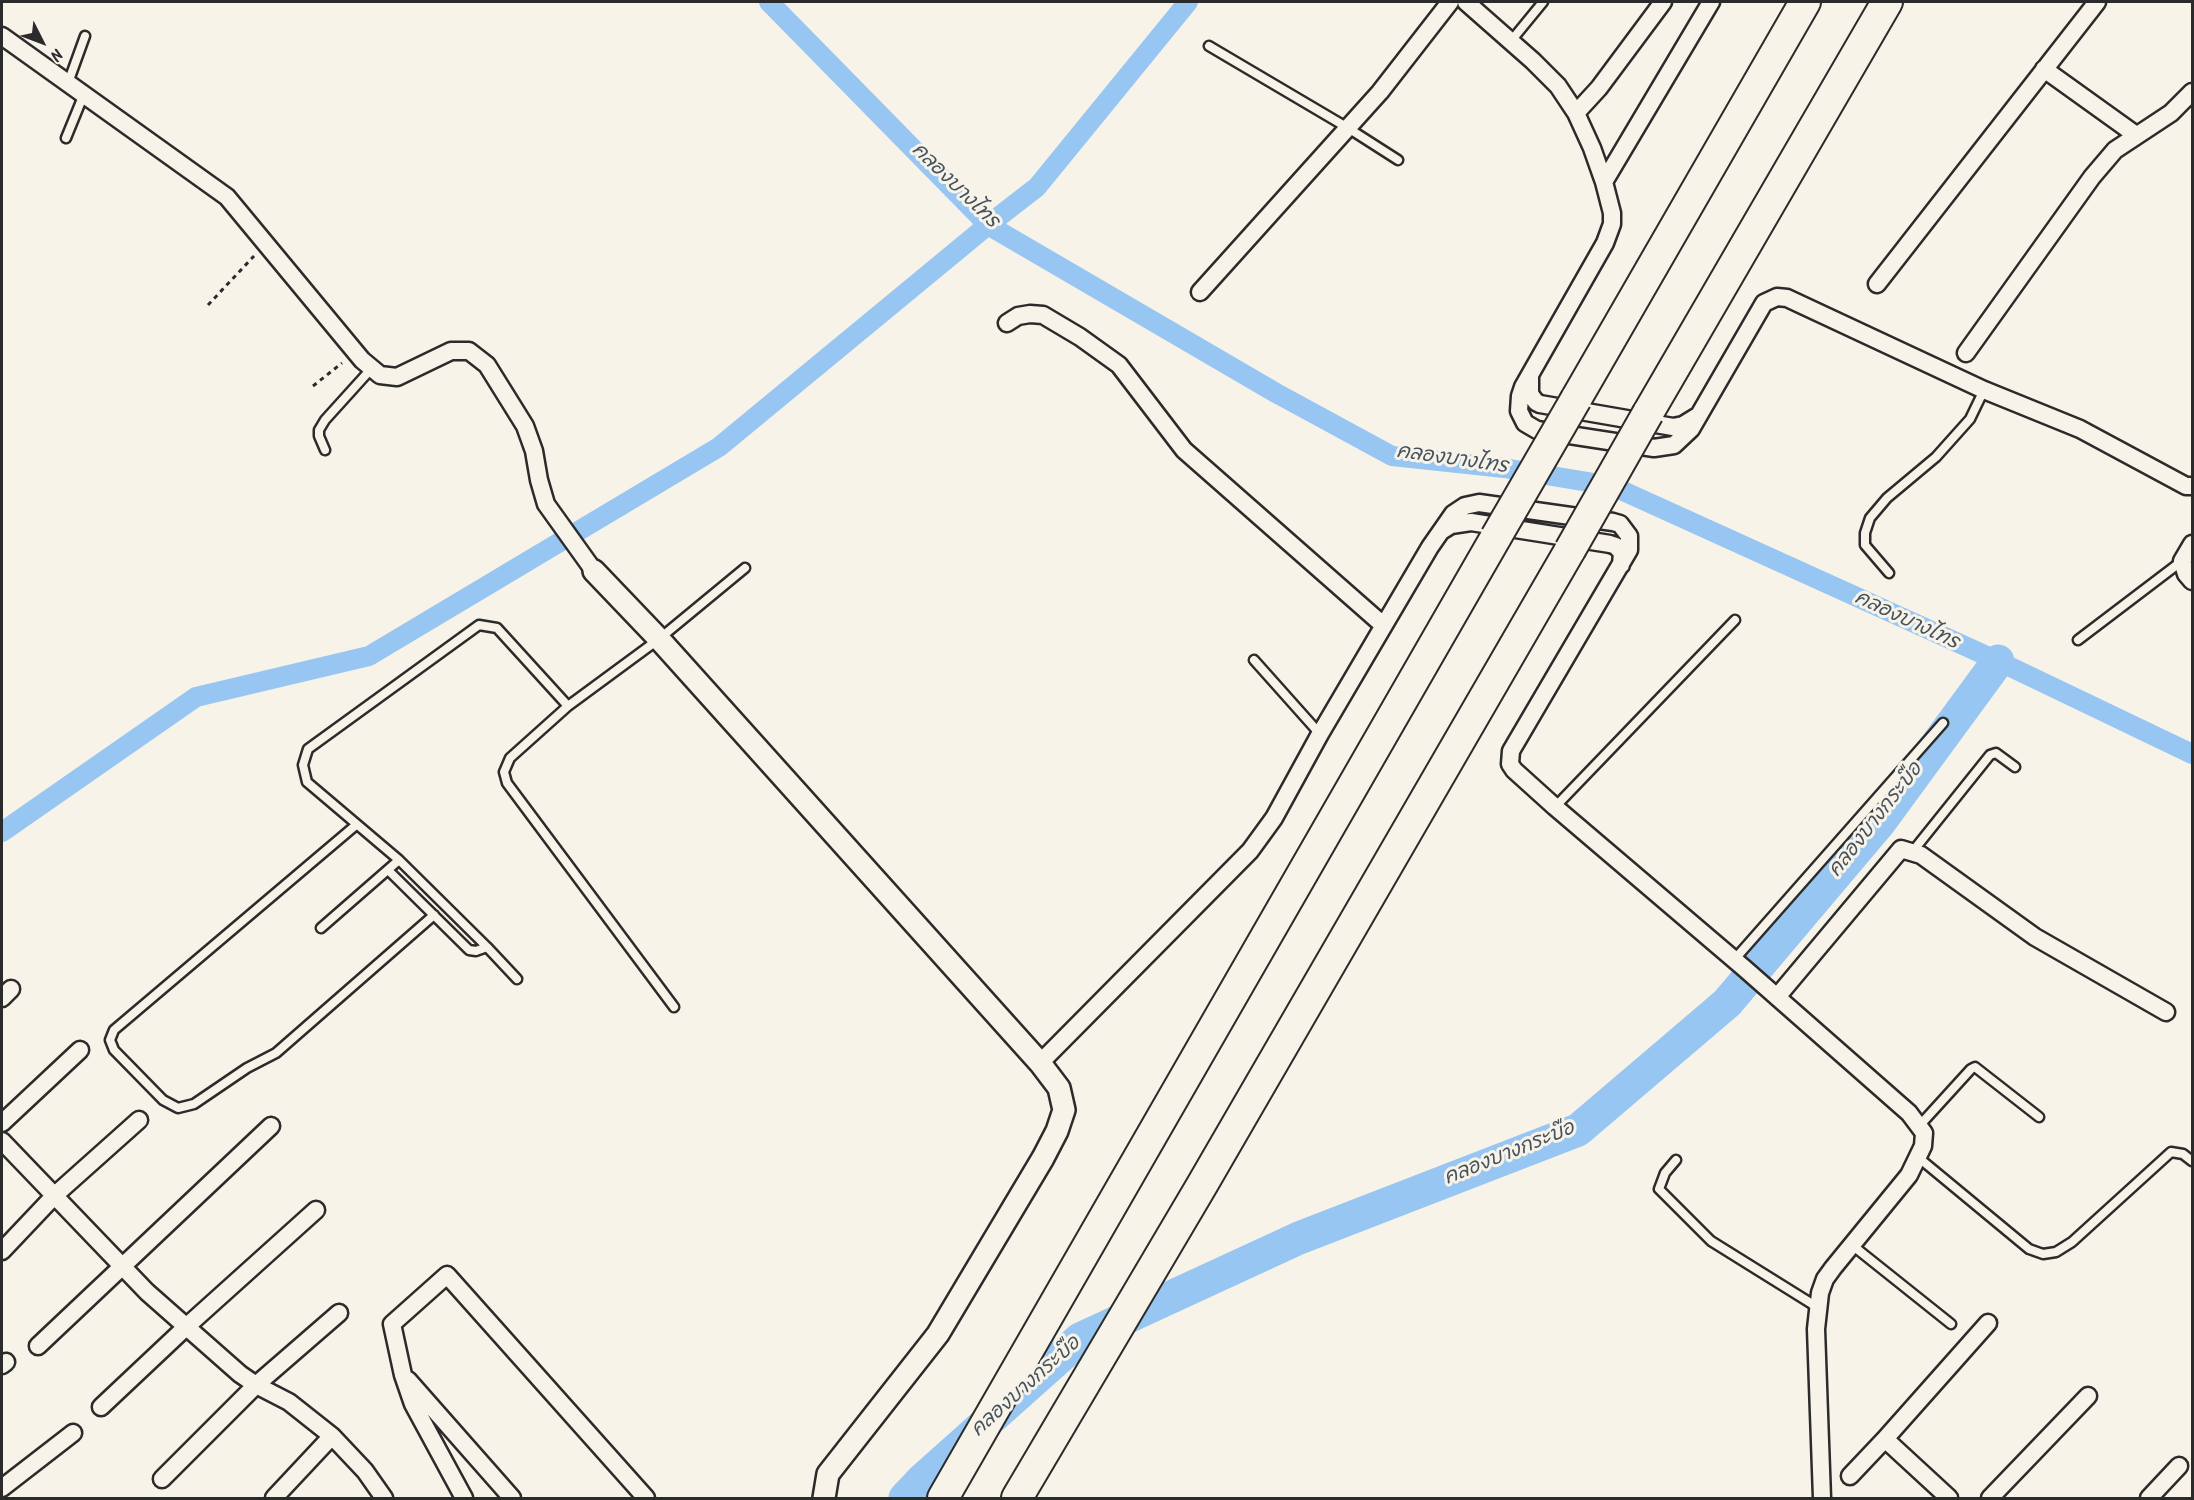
<!DOCTYPE html>
<meta charset="utf-8">
<style>
body{margin:0}
#map{position:relative;width:2194px;height:1500px;overflow:hidden;background:#f7f3e8;font-family:Kalam,sans-serif}
canvas{display:block}
.frame{position:absolute;inset:0;border:3px solid #2b2b2b;pointer-events:none}
.north{position:absolute;left:12px;top:12px;width:60px;height:60px;-webkit-text-stroke:4px #f7f3e8;paint-order:stroke;rotate:132deg;font-size:16px;font-weight:700;line-height:24px;text-align:center;color:#2b2b2b}
.north::after{content:'';display:block;margin:auto;width:21px;height:27px;background:#2b2b2b;clip-path:polygon(50% 0,100% 100%,50% 72%,0 100%)}
</style>
<div id="map">
<canvas width="2194" height="1500"></canvas>
<div class="frame"></div>
<div class="north">N</div>
</div>
<script>
const ctx = document.querySelector('canvas').getContext('2d');
ctx.lineJoin = 'round';
function toPath(rows) {
  const path = new Path2D();
  for (const r of rows) {
    path.moveTo(r[0], r[1]);
    for (let i = 2; i < r.length; i += 2) path.lineTo(r[i], r[i + 1]);
  }
  return path;
}
function trace(path, color, width, dash) {
  ctx.strokeStyle = color;
  ctx.lineWidth = width;
  ctx.lineCap = dash ? 'butt' : 'round';
  ctx.setLineDash(dash || []);
  ctx.stroke(path);
}
function write(font, color, halo, rows, align = 'center') {
  ctx.font = font + ' Kalam,"Playpen Sans Thai",sans-serif';
  ctx.lineWidth = 6;
  ctx.setLineDash([]);
  ctx.textBaseline = 'middle';
  ctx.strokeStyle = halo;
  ctx.fillStyle = color;
  for (const [text, x, y, turn = 0] of rows) {
    ctx.save();
    ctx.translate(x, y);
    ctx.rotate((+turn || 0) * Math.PI / 180);
    ctx.textAlign = isNaN(turn) ? turn : align;
    if (halo) ctx.strokeText(text, 0, 0);
    ctx.fillText(text, 0, 0);
    ctx.restore();
  }
}
trace(toPath([
 [769,2,988,225,1276,393,1392,456,1504,468,1612,486,1998,661,2192,754],
 [2,832,196,697,369,656,719,447,988,225,1037,187,1188,2]
]), '#98c6f2', 20);
trace(toPath([
 [905,1498,922,1480,1080,1339,1299,1238,1578,1130,1727,1003,1880,822,1998,661]
]), '#98c6f2', 33);
const service = toPath([
 [1511,41,1543,2],
 [1209,46,1348,128,1398,160],
 [68,83,85,36],
 [66,138,84,94],
 [325,450,319,436,319,430,325,420,372,368],
 [1889,573,1865,545,1865,533,1870,518,1887,498,1936,457,1970,419,1984,390],
 [2078,640,2182,561],
 [1254,660,1320,734],
 [1555,807,1735,620],
 [356,825,114,1030,110,1040,114,1050,163,1100,178,1108,194,1104,247,1068,276,1053,434,915],
 [1913,851,1990,755,1996,753,2015,767],
 [388,870,469,950,476,951,487,947],
 [321,928,399,860],
 [1734,960,1943,723],
 [517,979,487,947,399,860,307,782,303,765,308,749,479,625,497,628,568,706],
 [674,1007,507,783,504,772,510,758,568,706,659,639,745,568],
 [1920,1125,1971,1069,1975,1067,2039,1117],
 [1919,1158,2029,1249,2043,1254,2056,1252,2072,1242,2171,1152,2183,1154,2192,1161],
 [1676,1160,1665,1173,1659,1189,1711,1241,1817,1307],
 [1852,1245,1951,1324]
]);
const minor = toPath([
 [1466,2,1533,61,1558,86,1576,113,1592,148,1604,182,1612,213,1612,224,1605,243,1523,387,1520,396,1519,411,1525,423,1537,430,1654,448,1674,445,1691,429,1764,303,1777,297,1787,298,1984,390,2080,429,2186,486,2192,486],
 [2,36,227,197,362,360,380,375,397,377,451,351,469,351,487,365,525,426,534,451,539,480,546,504,594,571],
 [2044,69,2136,135],
 [1576,113,1599,88,1663,2],
 [1604,182,1711,2],
 [1877,284,2097,2],
 [1200,292,1380,92,1450,2],
 [1007,323,1018,316,1030,314,1043,315,1080,337,1119,365,1184,450,1383,625],
 [1966,353,2092,177,2115,150,2171,113,2192,92],
 [1530,376,1530,394,1536,402,1540,404,1673,427,1683,425,1696,417],
 [1443,530,1451,525,1471,522,1610,544,1616,546,1622,553,1621,565],
 [2192,544,2182,561,2186,574,2192,581],
 [1777,997,1901,849,1921,855,2035,937,2166,1012],
 [2,998,11,989],
 [1040,1063,1250,851,1274,818,1320,734,1430,547,1453,514,1465,506,1479,503,1613,522,1620,524,1629,536,1629,550,1511,751,1510,764,1514,770,1555,807,1744,968,1909,1113,1924,1133,1923,1146,1909,1175,1833,1268,1825,1279,1820,1293,1816,1329,1822,1498],
 [2,1123,80,1050],
 [2,1141,147,1292,240,1374,256,1385,289,1402,332,1436,365,1471,384,1498],
 [2,1251,55,1195,139,1120],
 [38,1346,271,1126],
 [2,1365,6,1362],
 [408,1380,512,1498],
 [101,1407,186,1327,316,1210],
 [1850,1476,1885,1439],
 [162,1479,256,1385,339,1313],
 [2,1488,73,1433],
 [274,1498,332,1436],
 [464,1498,413,1404,403,1375,392,1324,447,1275,646,1498],
 [1949,1498,1885,1439,1988,1323],
 [1990,1498,2088,1396],
 [2149,1498,2179,1466]
]);
const tertiary = toPath([
 [594,571,659,639,1040,1063,1059,1088,1064,1110,1057,1131,1043,1158,938,1334,828,1474,824,1498]
]);
const motorway = toPath([
 [1576,399,1805,2],
 [1648,413,1887,2],
 [943,1498,1496,537],
 [1017,1498,1202,1185,1570,550]
]);
trace(service, '#2b2b2b', 13);
trace(minor, '#2b2b2b', 21);
trace(tertiary, '#2b2b2b', 26);
trace(motorway, '#2b2b2b', 34);
trace(toPath([
 [208,305,254,256],
 [313,386,342,363]
]), '#2b2b2b', 3, [4.5, 4.5]);
trace(service, '#f7f3e8', 8);
trace(minor, '#f7f3e8', 16);
trace(tertiary, '#f7f3e8', 21);
trace(motorway, '#f7f3e8', 30);
const motorwayBridge = toPath([
 [1496,537,1576,399],
 [1570,550,1648,413]
]);
trace(motorwayBridge, '#2b2b2b', 34, []);
trace(motorwayBridge, '#f7f3e8', 30);
write('italic 20px', '#46525d', '#f7f3e8', [
 ["คลองบางไทร",954,187,44],
 ["คลองบางไทร",1452,461,8],
 ["คลองบางไทร",1906,622,25],
 ["คลองบางกระบือ",1877,821,-52],
 ["คลองบางกระบือ",1510,1155,-22],
 ["คลองบางกระบือ",1027,1388,-42]
]);
</script>
